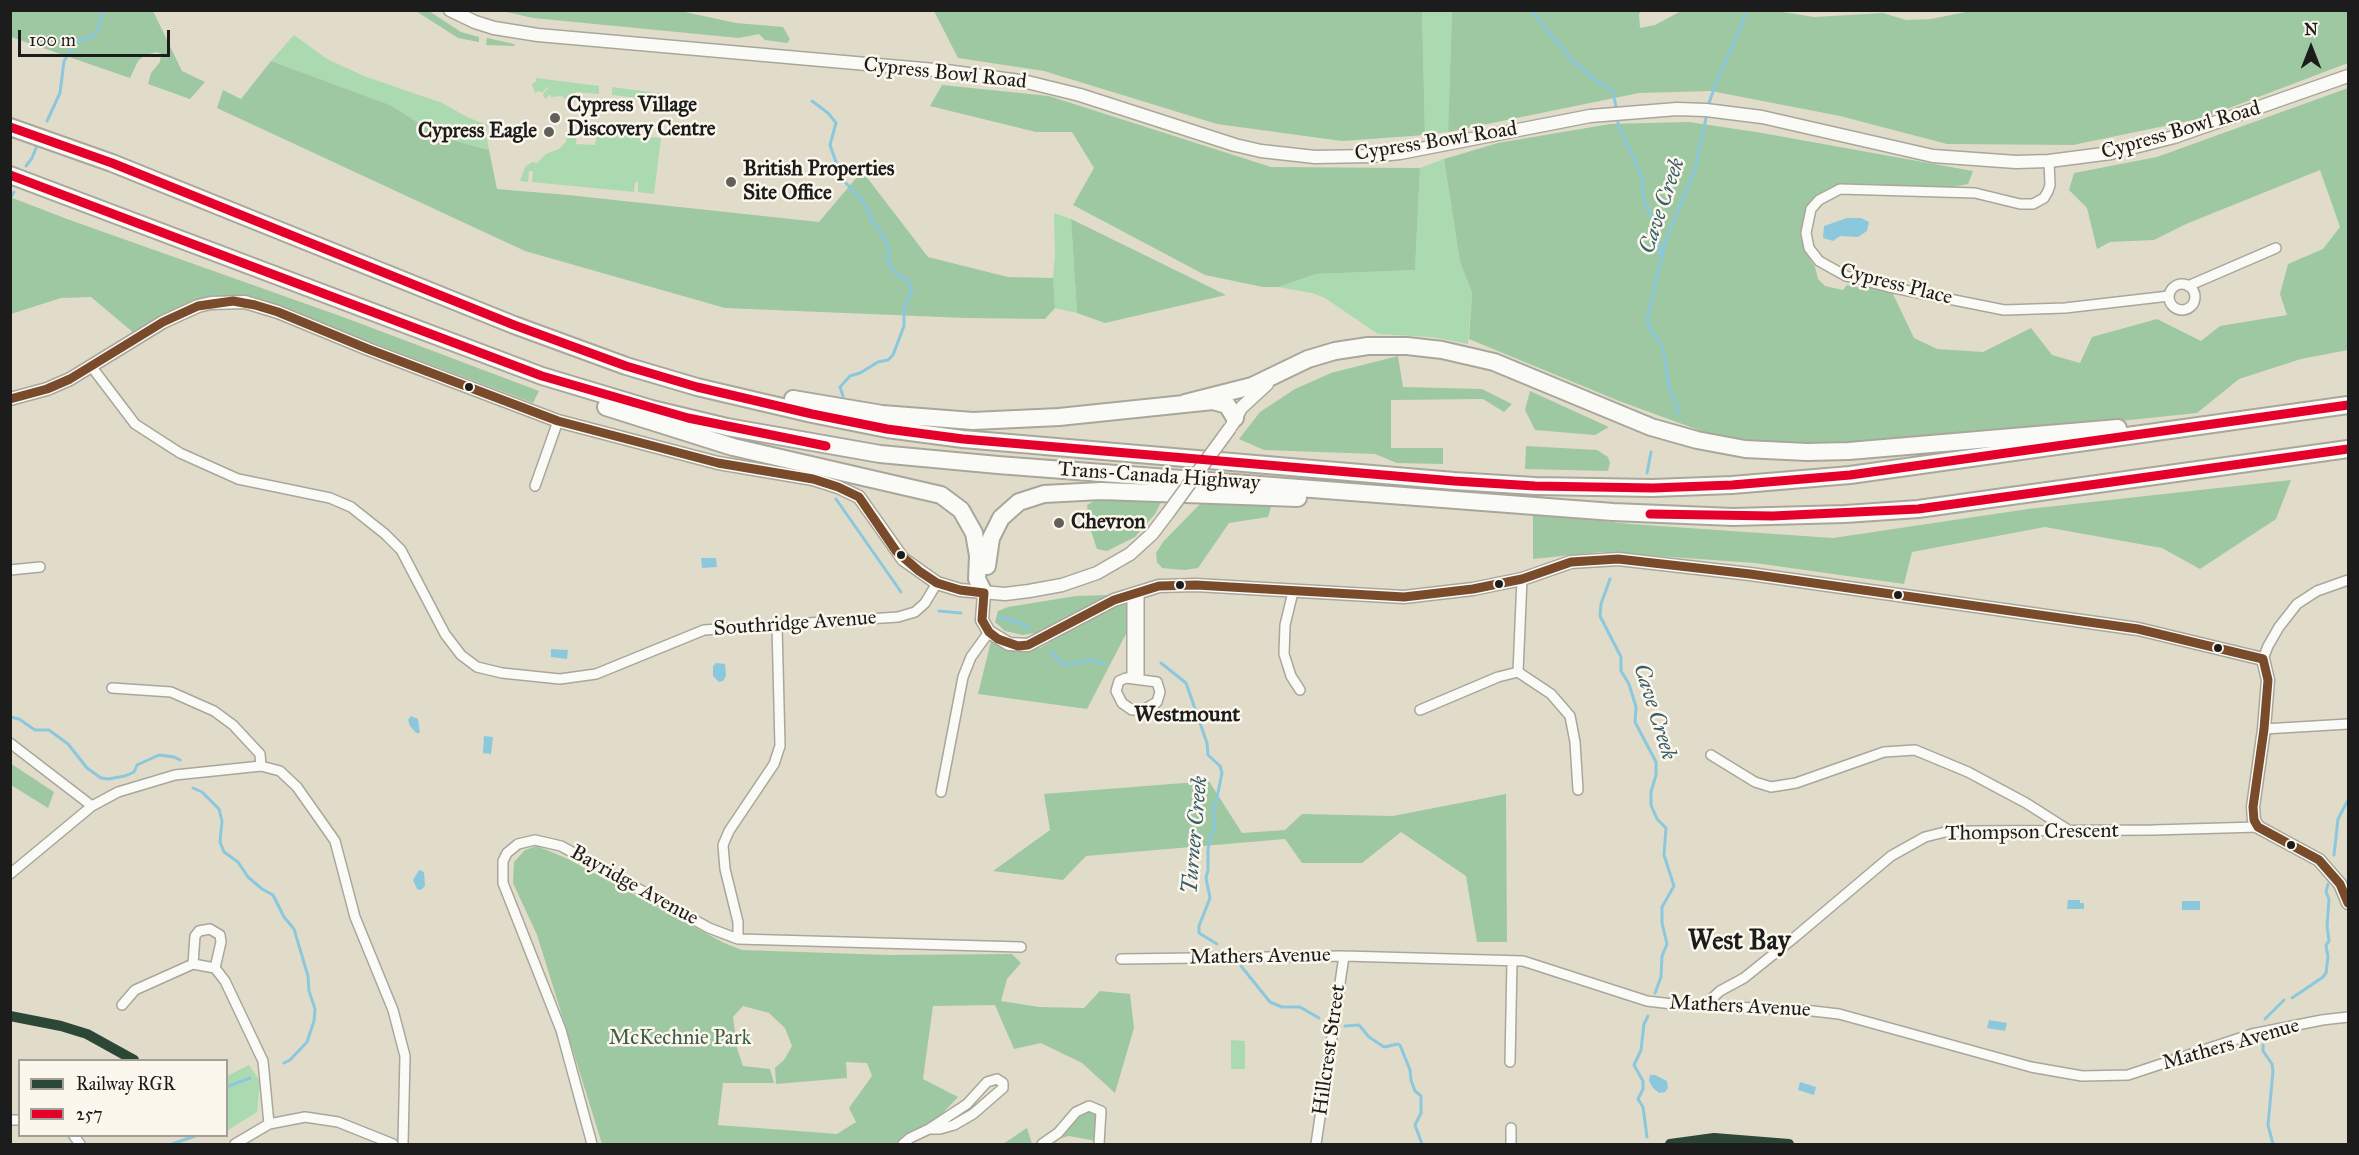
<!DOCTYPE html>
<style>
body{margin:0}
#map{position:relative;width:2359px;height:1155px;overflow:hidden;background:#e0dcc9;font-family:"IM FELL Great Primer",serif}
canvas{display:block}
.frame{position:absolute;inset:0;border:12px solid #1c1c1c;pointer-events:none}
.legend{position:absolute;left:18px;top:1059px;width:210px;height:78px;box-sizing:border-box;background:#fbf7ec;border:2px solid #a29f99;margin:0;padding:8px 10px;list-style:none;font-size:18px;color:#1c1c1c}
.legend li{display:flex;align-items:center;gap:12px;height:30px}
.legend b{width:30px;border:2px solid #a29f99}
.north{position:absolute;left:2281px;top:18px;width:60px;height:60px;-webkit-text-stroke:4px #fbf7ec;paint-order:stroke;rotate:0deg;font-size:16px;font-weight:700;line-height:24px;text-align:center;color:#1c1c1c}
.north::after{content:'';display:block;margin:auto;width:21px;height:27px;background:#1c1c1c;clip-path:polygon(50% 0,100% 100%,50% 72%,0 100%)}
.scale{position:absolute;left:18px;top:30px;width:152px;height:27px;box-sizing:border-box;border:3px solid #1c1c1c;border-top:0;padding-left:8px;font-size:18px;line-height:21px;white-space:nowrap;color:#1c1c1c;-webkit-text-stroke:4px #fbf7ec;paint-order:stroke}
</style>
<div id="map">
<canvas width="2359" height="1155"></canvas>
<div class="frame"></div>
<ul class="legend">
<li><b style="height:8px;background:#2c4736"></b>Railway RGR</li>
<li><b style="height:8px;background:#e4002b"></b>257</li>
</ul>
<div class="north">N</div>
<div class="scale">100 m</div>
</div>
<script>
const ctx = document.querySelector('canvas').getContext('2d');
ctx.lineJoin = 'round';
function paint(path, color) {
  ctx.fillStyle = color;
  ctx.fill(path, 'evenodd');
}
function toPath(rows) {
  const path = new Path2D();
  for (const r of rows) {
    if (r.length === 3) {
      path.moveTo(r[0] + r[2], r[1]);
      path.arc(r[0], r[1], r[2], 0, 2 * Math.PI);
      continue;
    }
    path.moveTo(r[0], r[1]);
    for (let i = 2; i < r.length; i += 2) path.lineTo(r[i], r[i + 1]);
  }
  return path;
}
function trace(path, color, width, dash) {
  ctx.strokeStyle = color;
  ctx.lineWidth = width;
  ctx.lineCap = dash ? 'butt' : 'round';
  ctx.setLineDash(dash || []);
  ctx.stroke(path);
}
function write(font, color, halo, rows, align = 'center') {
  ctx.font = font + ' "IM FELL Great Primer",serif';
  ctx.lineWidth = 5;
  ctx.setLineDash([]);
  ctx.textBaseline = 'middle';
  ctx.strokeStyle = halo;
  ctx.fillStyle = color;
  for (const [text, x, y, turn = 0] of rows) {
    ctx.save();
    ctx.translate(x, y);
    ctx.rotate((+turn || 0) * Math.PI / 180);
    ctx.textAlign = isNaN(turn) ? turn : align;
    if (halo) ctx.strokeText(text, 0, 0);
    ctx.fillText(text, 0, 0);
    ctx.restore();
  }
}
paint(toPath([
 [1422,11,1452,11,1448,132,1425,135],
 [294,35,327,59,364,76,442,103,469,118,488,125,486,132,489,150,441,137,390,105,271,61],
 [536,78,599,86,599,94,576,92,575,101,569,102,562,96,551,97,550,94,545,99,543,94,551,85,541,93,539,91,535,93,532,84,536,81],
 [612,87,665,94,668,99,667,103,647,99,644,94,639,94,638,98,612,95],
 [577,131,576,144,595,145,597,132,661,138,654,194,638,192,638,182,635,182,634,192,532,182,533,172,531,171,529,171,528,182,520,181,525,167,532,162,537,163,546,154,559,149,566,142,567,136],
 [1444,159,1460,262,1472,293,1468,344,1432,337,1378,334,1325,298,1312,293,1278,287,1316,274,1415,270,1420,168],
 [1054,213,1071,219,1077,313,1055,308,1053,278,1055,255],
 [1231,1040,1245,1041,1245,1069,1231,1069],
 [249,1065,260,1081,257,1112,228,1130,227,1076]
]), '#abd9b0');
paint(toPath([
 [11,10,153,11,182,71,205,82,190,99,148,84,151,73,160,62,161,54,157,52,145,55,138,61,130,78,11,37],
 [1683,10,1776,11,1814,17,1883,13,1906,20,1931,19,1976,10,2348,11,2348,63,2203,118,2073,145,1947,144,1840,116,1711,91,1639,93,1448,132,1452,11,1642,11,1639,14,1640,28,1655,25],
 [416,11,429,11,461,32,479,37,479,42,458,38],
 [502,11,680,11,736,23,783,27,790,39,787,43,765,40,759,34,739,38,533,18],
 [934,11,1422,11,1425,135,1342,141,1217,124,1044,71,958,58],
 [487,38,514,44,515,46,486,45],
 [271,61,390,105,441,137,489,150,497,189,568,195,819,222,862,171,928,257,1008,277,1053,278,1055,308,1045,319,966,318,725,308,525,251,217,108,223,90,241,99],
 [942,85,1049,96,1271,167,1420,168,1415,270,1316,274,1278,287,1263,287,1205,275,1073,205,1094,168,1072,132,1036,132,930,106],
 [2348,88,2348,350,2301,359,2239,379,2197,413,1918,442,1803,446,1715,436,1619,401,1469,339,1472,293,1460,262,1444,159,1498,143,1610,124,1689,122,1762,133,1973,171,1968,184,1952,187,1863,185,1813,200,1807,207,1803,219,1804,250,1815,267,1818,279,1825,286,1843,290,1847,285,1862,288,1868,285,1892,292,1914,338,1937,349,1983,352,2031,328,2052,355,2080,363,2092,337,2157,319,2201,341,2220,326,2287,315,2280,294,2288,264,2323,249,2340,227,2320,170,2186,224,2154,240,2110,242,2097,249,2087,208,2069,190,2074,173,2157,157],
 [10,197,67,219,343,317,539,391,533,403,295,314,229,299,135,334,91,297,61,298,11,314],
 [1071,219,1226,295,1105,323,1077,313],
 [1398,356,1403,387,1482,389,1512,404,1504,412,1483,399,1391,400,1391,448,1443,448,1443,464,1397,463,1375,454,1264,450,1239,439,1260,412,1295,389,1331,373],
 [1530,391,1609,427,1595,435,1535,430,1525,410],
 [1526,446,1597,450,1608,457,1610,463,1608,471,1525,469],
 [2291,480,2276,519,2200,569,2162,548,2045,527,1912,552,1904,584,1755,563,1601,552,1533,559,1533,514,1630,524,1833,538,2028,509],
 [1156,498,1161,502,1155,514,1135,537,1107,551,1097,549,1090,528,1087,505,1096,500],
 [1211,499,1273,501,1268,517,1229,523,1198,568,1184,570,1162,568,1157,562,1156,553,1163,542,1199,505],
 [1108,595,1091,607,1041,632,1023,635,1005,631,995,622,998,611,1008,607,1076,596],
 [1118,603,1125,603,1129,609,1127,632,1087,709,978,694,991,641,1014,651,1040,648],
 [10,763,54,792,48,808,11,785],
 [1209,781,1242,833,1285,830,1302,814,1393,816,1506,794,1507,942,1477,942,1466,876,1401,832,1362,863,1302,863,1285,839,1086,856,1063,880,993,871,1050,830,1044,794],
 [537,846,568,859,724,943,742,950,889,955,1012,954,1021,963,1007,979,1001,1001,1039,1007,1084,1008,1100,991,1130,994,1134,1028,1115,1093,1082,1063,1041,1043,1014,1049,995,1005,933,1006,923,1079,958,1097,937,1119,906,1136,899,1144,602,1144,537,935,513,883,514,862,525,850],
 [743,1006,769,1013,785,1028,792,1046,784,1060,775,1068,776,1084,847,1078,846,1062,867,1063,872,1076,849,1108,856,1122,837,1134,718,1125,723,1083,774,1083,770,1069,743,1066,737,1048,733,1017],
 [1088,1110,1097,1113,1096,1141,1069,1136,1061,1138,1073,1119],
 [1027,1128,1032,1144,1003,1144]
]), '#9ec8a2');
paint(toPath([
 [1847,218,1861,218,1869,222,1867,231,1858,237,1840,236,1833,241,1823,238,1824,226],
 [701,558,716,558,717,567,702,568],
 [551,649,568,650,567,659,551,657],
 [716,663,725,664,726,676,723,681,719,682,713,676,713,666],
 [411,716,418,719,420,733,416,733,410,726,408,720],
 [484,736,493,737,491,754,483,753],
 [419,870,424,872,425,886,421,890,417,889,413,880],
 [2068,900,2080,900,2080,903,2084,903,2084,909,2067,909],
 [2182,901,2200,901,2200,910,2182,910],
 [1989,1020,2007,1023,2005,1031,1987,1028],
 [1650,1075,1655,1075,1667,1081,1668,1088,1665,1092,1659,1093,1653,1088,1649,1081],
 [1800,1082,1816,1087,1814,1095,1798,1090]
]), '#8cc8dd');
trace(toPath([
 [1531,10,1572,60,1594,79,1612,90,1617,110],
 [812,101,828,113,836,123,830,145,842,179,861,199,870,214,872,222,879,229,889,249,887,258,891,268,900,277,907,279,912,289,904,310,904,326,893,355,888,360,878,362,860,373,850,376,840,387,843,396],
 [1708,106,1717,80,1741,26,1746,10],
 [1618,117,1618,124,1642,177,1644,202,1657,225,1660,254],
 [47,121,60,93,64,61,75,44,79,40,94,36,99,28,102,10],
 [26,166,32,158,38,143],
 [10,199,14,192],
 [1677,414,1678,408,1669,388,1663,348,1649,327,1647,320,1666,239,1695,170,1707,113],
 [1647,473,1651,452],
 [836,499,901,592],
 [1610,579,1601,604,1600,616,1621,657,1621,671,1629,684,1636,707,1635,722,1656,762,1656,775,1651,792,1651,805,1657,819,1666,828,1664,855,1674,886,1662,907,1662,923,1667,944,1662,956,1661,977,1655,993],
 [939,611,961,613],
 [999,617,1022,624,1029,629],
 [1051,652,1063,665,1092,660,1105,664],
 [1161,663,1186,683,1207,743,1208,755,1220,766,1222,773,1216,802,1213,807,1215,830,1211,835,1208,849,1208,870,1206,878,1210,898,1199,926,1199,933,1217,944],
 [10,717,19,719,35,730,49,730,68,744,87,768,101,778,108,779,125,776,134,772,137,765,159,755,174,757,180,760],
 [193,788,202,792,219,809,222,821,220,842,224,852,238,862,248,877,262,889,273,895,284,917,294,929,308,976,309,991,315,1009,314,1021,307,1042,290,1060,284,1063],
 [2334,855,2338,819,2348,800],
 [1241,966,1270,1002,1282,1007,1300,1007,1319,1018],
 [2292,998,2323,977,2326,973,2328,957,2326,945,2329,941,2327,926,2329,899,2326,892,2328,884],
 [2265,1019,2284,1000],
 [1345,1026,1359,1025,1369,1037,1384,1047,1398,1044,1400,1045,1410,1070,1411,1080,1415,1091,1421,1096,1421,1113,1415,1125,1422,1144],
 [2263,1045,2263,1051,2272,1064,2273,1071,2268,1125,2273,1144],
 [226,1087,250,1078],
 [1647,1137,1643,1107,1638,1099,1643,1089,1643,1081,1634,1065,1641,1050,1644,1024,1648,1016],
 [172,1144,195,1136]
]), '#8cc8dd', 3);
const minor = toPath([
 [2049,161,2050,185,2048,191,2044,198,2033,204,2020,204,1975,193,1840,189,1819,200,1811,209,1806,233,1809,248,1819,261,1846,276,1889,287,2004,310,2065,308,2169,296],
 [2182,297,13],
 [2188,286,2276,248],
 [91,366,135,424,180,453,238,479,330,498,351,507,385,534,401,550,445,634,461,655,477,667,502,673,560,679,596,674,704,630,898,617,915,612,925,603,937,583],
 [535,486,558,421],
 [10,570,40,567],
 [1293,592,1285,625,1284,654,1291,676,1300,690],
 [1132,594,1132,678],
 [2263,659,2268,646,2279,627,2297,604,2317,591,2348,580],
 [1518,672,1522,579],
 [1126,678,1157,682,1160,692,1157,702,1143,710,1132,710,1122,703,1116,691,1119,681,1126,678],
 [1139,678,1139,591],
 [112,688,171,692,214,711,233,725,260,754,261,766],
 [1420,710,1498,677,1518,672,1551,694,1570,716,1575,742,1578,790],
 [2264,729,2348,724],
 [10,743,92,806,118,792,175,775,261,766,280,771,297,787,335,841,355,917,393,1010,405,1056,403,1144],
 [1711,755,1755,782,1771,787,1796,783,1884,752,1915,750,1968,772,2026,803,2070,831],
 [941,792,963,677,971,657,989,632],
 [10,874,92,806],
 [738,939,738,922,725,869,723,845,729,831,774,764,780,746,777,625],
 [1121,959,1344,956,1523,961,1647,1001,1681,1005,1804,1010,1839,1014,2031,1067,2082,1076,2128,1075,2252,1034,2322,1020,2348,1017],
 [193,964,195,936,199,931,210,929,220,935,221,942,215,968],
 [122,1005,135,990,193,964,215,968,225,981,263,1061,269,1124],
 [1705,1005,1720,991,1744,978,1795,937,1891,856,1925,837,1945,832,1970,831,2153,830,2258,827],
 [1510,1062,1512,961],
 [997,1079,1003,1083,1003,1088,973,1114,954,1125,940,1129,929,1129,967,1104,987,1082,997,1079],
 [10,1120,20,1120],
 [74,1136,80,1144],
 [235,1144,269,1124,305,1117,338,1122,393,1144],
 [592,1144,561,1030,503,883,503,861,507,853,518,844,535,840,561,846,709,928,738,939,1021,947],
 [903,1144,910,1138,929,1129],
 [1042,1144,1058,1133,1076,1112,1089,1106,1101,1111,1099,1144],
 [1316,1144,1344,956],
 [1511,1144,1511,1128]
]);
const tertiary = toPath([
 [450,10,475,22,494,28,538,35,946,71,1027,82,1080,95,1235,145,1261,151,1315,157,1371,156,1400,153,1590,116,1677,109,1706,110,1762,117,1933,156,2016,162,2049,161,2111,153,2174,137,2348,76],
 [10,399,47,389,70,379,163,322,198,306,211,303,245,302,278,312,368,349,558,421,718,463,813,479,838,487,859,497,903,559,937,583,960,590,1005,594,1029,591,1062,585,1097,573,1130,554,1152,534,1168,513],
 [1232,425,1241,408,1267,384],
 [984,593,982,620,989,632,1009,644,1028,645,1114,600,1159,586,1196,585,1404,597,1473,589,1522,579,1571,562,1618,559,1750,574,2138,629,2263,659,2268,680,2264,729,2253,807,2254,820,2258,827,2319,860,2340,884,2348,903]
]);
const motorway = toPath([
 [10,127,112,163,514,325,626,366,697,387,812,414,887,429,963,439,1454,481,1535,486,1653,488,1732,485,1850,475,2348,405],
 [10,175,542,376,652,409,727,427,880,454,998,465,1613,512,1733,517,1845,514,1918,509,2348,449],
 [793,399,882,414,973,421,1059,417,1213,401,1227,405,1235,418],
 [1185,403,1252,386,1308,359,1335,351,1368,346,1407,346,1442,350,1494,362,1651,427,1697,440,1745,449,1807,452,1849,451,2118,428],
 [606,407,733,447,941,495,961,510,974,533,978,556,977,579,984,593],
 [987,566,991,538,1001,518,1019,502,1044,494,1101,491,1298,498]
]);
trace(minor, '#a9a79b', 12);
trace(tertiary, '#a9a79b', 15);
trace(motorway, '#a9a79b', 20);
trace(minor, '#fafaf7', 9);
trace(tertiary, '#fafaf7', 12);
trace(motorway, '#fafaf7', 16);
const tertiaryBridge = toPath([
 [1168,513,1230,428]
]);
trace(tertiaryBridge, '#a9a79b', 15, []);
trace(tertiaryBridge, '#fafaf7', 12);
trace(toPath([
 [10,127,112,163,514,325,626,366,697,387,812,414,887,429,963,439,1454,481,1535,486,1653,488,1732,485,1850,475,2348,405],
 [10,175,542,376,688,418,826,446],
 [1650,514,1773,516,1918,509,2348,449]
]), '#e4002b', 9);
trace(toPath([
 [10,399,47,389,70,379,163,322,198,306,233,301,255,305,278,312,368,349,558,421,718,463,813,479,838,487,859,497,896,551,919,571,937,583,960,590,984,593,982,620,989,632,998,639,1018,646,1028,645,1114,600,1159,586,1196,585,1404,597,1473,589,1522,579,1571,562,1618,559,1750,574,2138,629,2263,659,2268,680,2264,729,2253,807,2254,820,2258,827,2319,860,2340,884,2348,903]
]), '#7a4b2a', 9);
trace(toPath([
 [10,1016,61,1026,87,1034,134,1060],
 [1670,1144,1714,1138,1789,1144]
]), '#2c4736', 10);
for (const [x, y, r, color] of [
 [555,118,6,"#615f59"],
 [549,132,6,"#615f59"],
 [731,182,6,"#615f59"],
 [469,387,5,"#1c1c1c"],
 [1059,523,6,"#615f59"],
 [901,555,5,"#1c1c1c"],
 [1499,584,5,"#1c1c1c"],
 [1180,585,5,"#1c1c1c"],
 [1898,595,5,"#1c1c1c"],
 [2218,648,5,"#1c1c1c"],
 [2291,845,5,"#1c1c1c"]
]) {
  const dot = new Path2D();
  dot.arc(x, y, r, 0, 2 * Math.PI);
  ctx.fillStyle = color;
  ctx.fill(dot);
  trace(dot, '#fbf7ec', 2);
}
write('21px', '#1c1c1c', '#fbf7ec', [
 ["Cypress Bowl Road",945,74,6],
 ["Cypress Bowl Road",2181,131,-16],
 ["Cypress Bowl Road",1436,142,-9],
 ["Cypress Place",1896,285,14],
 ["Trans-Canada Highway",1159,477,4],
 ["Southridge Avenue",795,624,-4],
 ["Thompson Crescent",2032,833,-1],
 ["Bayridge Avenue",634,886,29],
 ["Mathers Avenue",1260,957,-1],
 ["Mathers Avenue",1740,1007,3],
 ["Mathers Avenue",2231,1045,-16],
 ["Hillcrest Street",1330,1050,-82]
]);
write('bold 21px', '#1c1c1c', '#fbf7ec', [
 ["Cypress Village",567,106],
 ["Discovery Centre",567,130],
 ["Cypress Eagle",537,132,"right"],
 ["British Properties",743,170],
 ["Site Office",743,194],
 ["Chevron",1071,523]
], 'left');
write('21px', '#3f5d48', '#fbf7ec', [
 ["McKechnie Park",680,1039]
]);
write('italic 22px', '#3a5e6c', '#fbf7ec', [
 ["Cave Creek",1663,206,-71],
 ["Cave Creek",1654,712,73],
 ["Turner Creek",1196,835,-85]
]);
write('bold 22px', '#1c1c1c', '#fbf7ec', [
 ["Westmount",1187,716]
]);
write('bold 27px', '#1c1c1c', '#fbf7ec', [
 ["West Bay",1739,942]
]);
</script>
